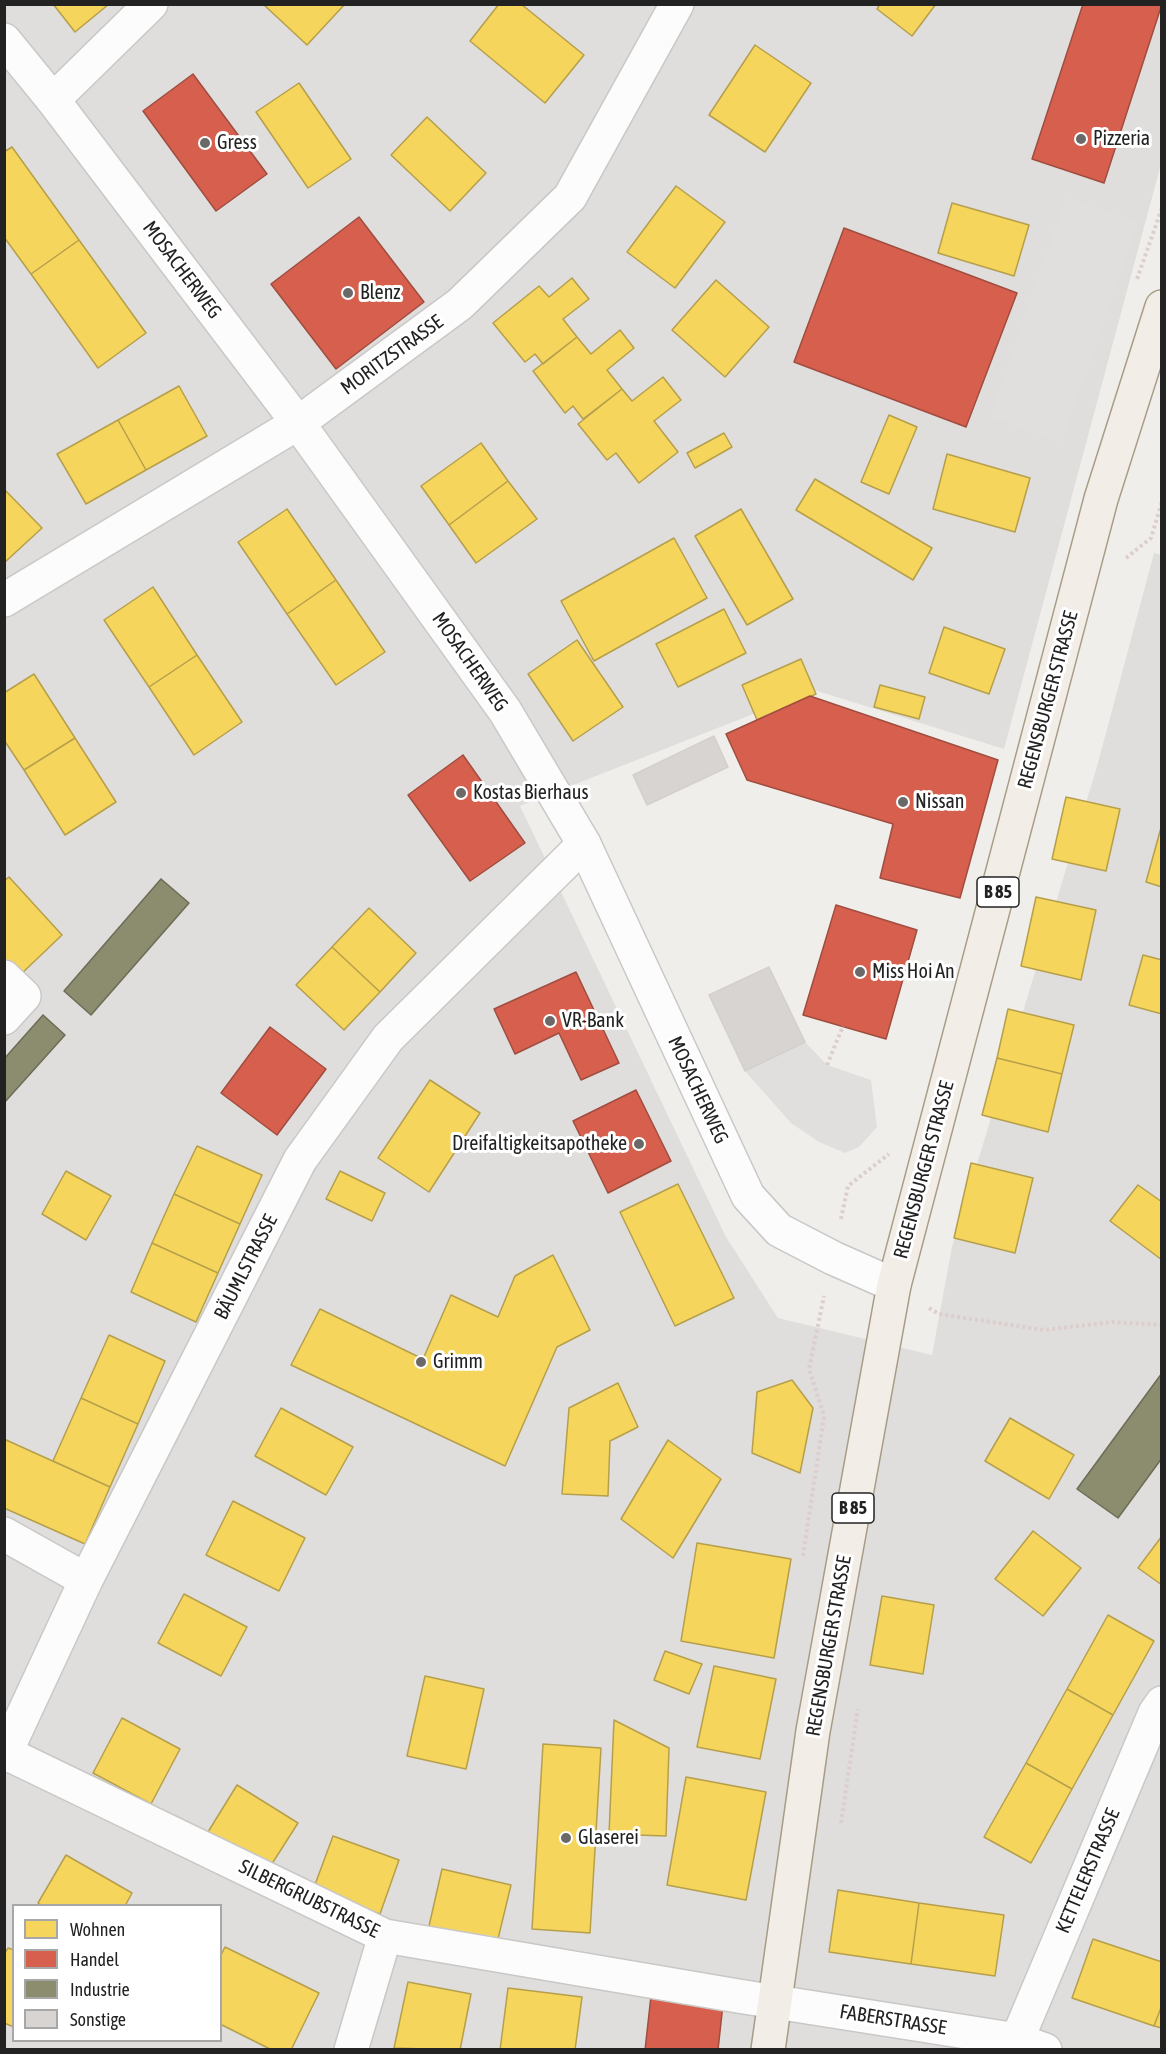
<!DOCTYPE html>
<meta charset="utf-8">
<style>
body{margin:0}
#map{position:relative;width:1166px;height:2054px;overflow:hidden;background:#f0eeeb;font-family:"Asap Condensed",sans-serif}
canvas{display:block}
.frame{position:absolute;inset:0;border:6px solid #222;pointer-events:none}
.legend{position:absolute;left:12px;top:1904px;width:210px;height:138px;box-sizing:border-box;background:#fff;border:2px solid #a7a7a7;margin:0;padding:8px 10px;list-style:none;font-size:18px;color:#222}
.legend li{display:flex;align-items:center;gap:12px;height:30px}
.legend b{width:30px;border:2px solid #a7a7a7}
</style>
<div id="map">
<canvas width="1166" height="2054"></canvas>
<div class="frame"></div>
<ul class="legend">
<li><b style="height:16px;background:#f6d55c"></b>Wohnen</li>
<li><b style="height:16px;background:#d6604d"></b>Handel</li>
<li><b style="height:16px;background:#8c8c6e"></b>Industrie</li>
<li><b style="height:16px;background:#d7d4d2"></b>Sonstige</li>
</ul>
</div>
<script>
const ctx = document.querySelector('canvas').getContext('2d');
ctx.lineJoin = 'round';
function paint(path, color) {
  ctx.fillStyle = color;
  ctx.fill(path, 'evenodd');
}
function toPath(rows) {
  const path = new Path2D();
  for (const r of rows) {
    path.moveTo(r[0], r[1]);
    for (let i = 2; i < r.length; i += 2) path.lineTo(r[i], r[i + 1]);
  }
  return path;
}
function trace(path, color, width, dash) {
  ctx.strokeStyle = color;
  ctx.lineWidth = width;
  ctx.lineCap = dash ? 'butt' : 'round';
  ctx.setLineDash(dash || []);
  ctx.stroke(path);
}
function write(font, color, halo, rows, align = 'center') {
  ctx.font = font + ' "Asap Condensed",sans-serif';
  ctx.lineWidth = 6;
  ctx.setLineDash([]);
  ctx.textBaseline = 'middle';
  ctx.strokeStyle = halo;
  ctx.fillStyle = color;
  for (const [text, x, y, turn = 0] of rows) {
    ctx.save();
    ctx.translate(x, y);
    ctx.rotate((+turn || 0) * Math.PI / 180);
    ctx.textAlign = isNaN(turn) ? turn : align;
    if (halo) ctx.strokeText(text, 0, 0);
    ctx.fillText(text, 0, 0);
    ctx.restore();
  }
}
paint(toPath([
 [5,5,1161,5,1161,164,1004,749,814,690,520,806,726,1237,778,1318,932,1355,952,1247,1098,763,1154,553,1161,555,1161,2049,5,2050],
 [14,1906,220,1906,220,2040,14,2040]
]), '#dfdedc');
paint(toPath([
 [1066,197,1138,223,1062,442,990,417],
 [805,1042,827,1065,871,1080,877,1127,859,1147,845,1153,819,1142,791,1123,745,1071]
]), '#e0dfde');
const homes = toPath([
 [53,4,109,4,75,32,53,4],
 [263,4,345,4,307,45,263,4],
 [499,4,521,4,584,55,545,103,470,41,499,4],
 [880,4,936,4,912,36,877,9,880,4],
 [755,45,811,83,765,152,709,115,755,45],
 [299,83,351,159,308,188,256,112,299,83],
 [427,117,486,173,450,211,391,155,427,117],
 [12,147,79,240,31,274,4,237,4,152,12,147],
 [676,186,725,222,675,288,627,252,676,186],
 [952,203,1029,225,1014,276,938,253,952,203],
 [79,240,146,333,98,368,31,274,79,240],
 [572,278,589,299,563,319,577,337,543,364,535,354,525,362,493,323,539,286,549,297,572,278],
 [716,280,769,327,725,377,672,330,716,280],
 [620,330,634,348,607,370,622,389,583,419,573,406,565,413,533,371,577,337,591,354,620,330],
 [663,377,681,400,654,421,678,452,639,483,616,453,607,460,578,424,622,389,632,401,663,377],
 [179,386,207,436,146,470,118,420,179,386],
 [889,415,917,427,889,494,861,482,889,415],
 [118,420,146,470,86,504,57,454,118,420],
 [724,433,732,447,695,468,687,453,724,433],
 [481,443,508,481,449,525,421,486,481,443],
 [947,454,1030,478,1015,532,933,509,947,454],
 [815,479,932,548,913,580,796,510,815,479],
 [508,481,537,519,476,563,449,525,508,481],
 [4,489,42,528,4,563,4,489],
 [287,509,336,580,287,614,238,542,287,509],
 [741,509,793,599,747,625,695,536,741,509],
 [674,538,707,598,594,661,561,601,674,538],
 [336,580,385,652,336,685,287,614,336,580],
 [153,587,197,655,149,687,104,620,153,587],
 [724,609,746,653,678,687,656,644,724,609],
 [944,627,1005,649,989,694,929,673,944,627],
 [577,640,623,707,573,741,528,674,577,640],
 [197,655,242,722,194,755,149,687,197,655],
 [801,659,816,694,757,720,742,685,801,659],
 [34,674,75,738,24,770,4,740,4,693,34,674],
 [880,685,925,697,919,719,874,707,880,685],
 [75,738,116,802,65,835,24,770,75,738],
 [1066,797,1120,809,1106,871,1052,859,1066,797],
 [1162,824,1162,887,1146,882,1162,824],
 [9,877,62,935,19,976,4,961,4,881,9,877],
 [1036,897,1096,910,1081,980,1021,966,1036,897],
 [369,908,416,953,380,992,332,947,369,908],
 [332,947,380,992,344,1030,296,985,332,947],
 [1143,955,1162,960,1162,1014,1129,1005,1143,955],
 [1008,1009,1074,1025,1062,1074,997,1058,1008,1009],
 [997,1058,1062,1074,1048,1132,982,1115,997,1058],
 [430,1080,480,1113,429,1192,378,1158,430,1080],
 [197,1146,262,1175,240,1224,174,1194,197,1146],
 [971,1163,1033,1178,1015,1253,954,1238,971,1163],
 [66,1171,111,1196,86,1240,42,1214,66,1171],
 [340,1171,385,1193,372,1221,326,1199,340,1171],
 [678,1184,734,1298,675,1326,620,1212,678,1184],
 [1138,1185,1162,1202,1162,1260,1110,1221,1138,1185],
 [174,1194,240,1224,218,1273,152,1243,174,1194],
 [152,1243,218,1273,196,1322,131,1292,152,1243],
 [553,1255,590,1330,557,1347,505,1466,291,1365,320,1309,423,1359,451,1295,498,1317,515,1276,553,1255],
 [109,1335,165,1361,138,1424,81,1398,109,1335],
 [792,1380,813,1408,800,1473,752,1453,757,1392,792,1380],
 [618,1383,638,1427,610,1441,608,1496,562,1494,569,1408,618,1383],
 [81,1398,138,1424,110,1487,53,1461,81,1398],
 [281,1408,353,1447,326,1495,255,1456,281,1408],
 [1010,1418,1074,1455,1049,1499,985,1461,1010,1418],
 [4,1439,110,1487,85,1544,4,1508,4,1439],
 [668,1440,721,1479,673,1558,621,1519,668,1440],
 [233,1501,305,1538,279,1591,206,1555,233,1501],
 [1033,1531,1081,1568,1043,1616,995,1579,1033,1531],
 [1162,1536,1162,1585,1138,1568,1162,1536],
 [697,1543,791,1559,774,1658,681,1641,697,1543],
 [184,1594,247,1627,221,1676,158,1643,184,1594],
 [882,1596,934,1605,923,1674,870,1665,882,1596],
 [1108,1615,1154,1641,1113,1715,1067,1689,1108,1615],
 [665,1651,702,1664,689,1694,654,1680,665,1651],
 [714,1666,776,1679,760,1759,697,1747,714,1666],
 [425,1676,484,1689,466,1769,407,1756,425,1676],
 [1067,1689,1113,1715,1072,1789,1026,1763,1067,1689],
 [122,1718,180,1749,151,1804,93,1773,122,1718],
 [614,1720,669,1748,666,1836,609,1834,614,1720],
 [543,1744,601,1748,590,1933,532,1929,543,1744],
 [1026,1763,1072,1789,1031,1863,984,1837,1026,1763],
 [686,1777,766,1792,746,1900,667,1885,686,1777],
 [237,1785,298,1823,268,1870,208,1832,237,1785],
 [333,1836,399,1860,380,1914,313,1890,333,1836],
 [66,1855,132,1893,125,1906,42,1906,38,1903,66,1855],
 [442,1869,511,1885,497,1943,429,1926,442,1869],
 [838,1890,919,1903,911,1964,829,1952,838,1890],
 [919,1903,1004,1915,995,1976,911,1964,919,1903],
 [1093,1939,1162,1962,1162,2005,1154,2026,1072,1998,1093,1939],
 [225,1947,319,1993,291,2050,272,2050,220,2024,220,1957,225,1947],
 [8,1948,14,1950,14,2027,4,2023,4,1955,8,1948],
 [408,1982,471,1994,460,2050,394,2048,408,1982],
 [508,1988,582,1997,575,2050,500,2050,508,1988],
 [1162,2005,1162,2028,1154,2026,1162,2005]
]);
paint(homes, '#f6d55c');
trace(homes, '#b69f4b', 1.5);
const shops = toPath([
 [1083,4,1162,4,1104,183,1032,159,1083,4],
 [193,74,267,174,216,211,143,111,193,74],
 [359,217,424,302,336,369,271,284,359,217],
 [844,228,1017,293,966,427,794,362,844,228],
 [810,696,998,760,960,898,880,878,893,824,747,780,726,734,810,696],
 [463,755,525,843,470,881,408,795,463,755],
 [836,905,917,930,886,1039,803,1015,836,905],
 [576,972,619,1063,581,1080,559,1033,515,1054,494,1009,576,972],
 [270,1027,326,1069,277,1135,221,1093,270,1027],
 [636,1090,671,1161,608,1193,573,1121,636,1090],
 [651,1996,723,2004,718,2050,645,2050,651,1996]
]);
paint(shops, '#d6604d');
trace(shops, '#a04d40', 1.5);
const industry = toPath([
 [161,879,189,903,91,1015,64,991,161,879],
 [43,1015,65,1035,4,1103,4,1059,43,1015],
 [1162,1373,1162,1458,1118,1518,1077,1489,1162,1373]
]);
paint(industry, '#8c8c6e');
trace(industry, '#6c6c57', 1.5);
const building = toPath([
 [714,736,728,767,647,805,633,775,714,736],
 [769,967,805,1042,745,1071,709,995,769,967]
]);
paint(building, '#d7d4d2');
trace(building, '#d3d0cc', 1.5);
const minor = toPath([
 [53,100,151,4],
 [4,600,298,423,460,304,570,197,677,4],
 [4,977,24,996,4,1018],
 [4,1534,86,1580],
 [6,1753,385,1936,738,1996,1017,2040,1045,2050],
 [4,1756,86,1580,300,1160,388,1038,584,844],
 [1017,2040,1155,1713,1162,1703],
 [351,2050,385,1936]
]);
const tertiary = toPath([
 [4,40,53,100,298,423,505,711,584,844,748,1196,779,1230,833,1258,894,1285]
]);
const primary = toPath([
 [768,2050,813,1731,894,1285,1101,499,1162,307]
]);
trace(minor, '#c9c8c7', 36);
trace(tertiary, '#c9c8c7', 36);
trace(primary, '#a79c86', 36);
trace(toPath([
 [1137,279,1162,208],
 [1126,558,1151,538,1162,502],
 [827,1065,843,1026],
 [841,1219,848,1186,889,1154],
 [929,1308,939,1314,1044,1330,1113,1322,1162,1325],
 [803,1556,824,1416,809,1369,824,1296],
 [841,1823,858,1709]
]), '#dccecd', 4, [3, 3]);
trace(minor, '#fdfcfc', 33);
trace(tertiary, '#fdfcfc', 33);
trace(primary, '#f3ede7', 33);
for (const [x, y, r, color] of [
 [1081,139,6,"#6a6968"],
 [205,143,6,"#6a6968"],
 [348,293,6,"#6a6968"],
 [461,793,6,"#6a6968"],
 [903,802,6,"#6a6968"],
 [860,972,6,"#6a6968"],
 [550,1021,6,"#6a6968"],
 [639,1144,6,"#6a6968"],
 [421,1362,6,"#6a6968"],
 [566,1838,6,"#6a6968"]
]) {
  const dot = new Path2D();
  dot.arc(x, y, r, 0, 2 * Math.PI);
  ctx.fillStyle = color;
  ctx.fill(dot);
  trace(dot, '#fff', 2);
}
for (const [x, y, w] of [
 [998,892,42],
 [853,1508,42]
]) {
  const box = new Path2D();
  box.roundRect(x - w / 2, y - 15, w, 30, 4.5);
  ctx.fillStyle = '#fff';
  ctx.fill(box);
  trace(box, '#222', 1.5);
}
write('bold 18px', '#222', null, [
 ["B 85",998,892],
 ["B 85",853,1508]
]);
write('20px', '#222', '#fff', [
 ["Pizzeria",1093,139],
 ["Gress",217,143],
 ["Blenz",360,293],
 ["Kostas Bierhaus",473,793],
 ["Nissan",915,802],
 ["Miss Hoi An",872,972],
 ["VR-Bank",562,1021],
 ["Dreifaltigkeitsapotheke",627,1144,"right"],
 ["Grimm",433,1362],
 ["Glaserei",578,1838]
], 'left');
write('20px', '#222', '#fff', [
 ["MOSACHERWEG",182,270,53],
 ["MORITZSTRASSE",392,355,-36],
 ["MOSACHERWEG",470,662,55],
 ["REGENSBURGER STRASSE",1048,700,-75],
 ["MOSACHERWEG",698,1090,65],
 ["REGENSBURGER STRASSE",924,1170,-75],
 ["BÄUMLSTRASSE",246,1267,-63],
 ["REGENSBURGER STRASSE",829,1646,-80],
 ["KETTELERSTRASSE",1088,1871,-67],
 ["SILBERGRUBSTRASSE",309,1899,26],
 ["FABERSTRASSE",893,2020,9]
]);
</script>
